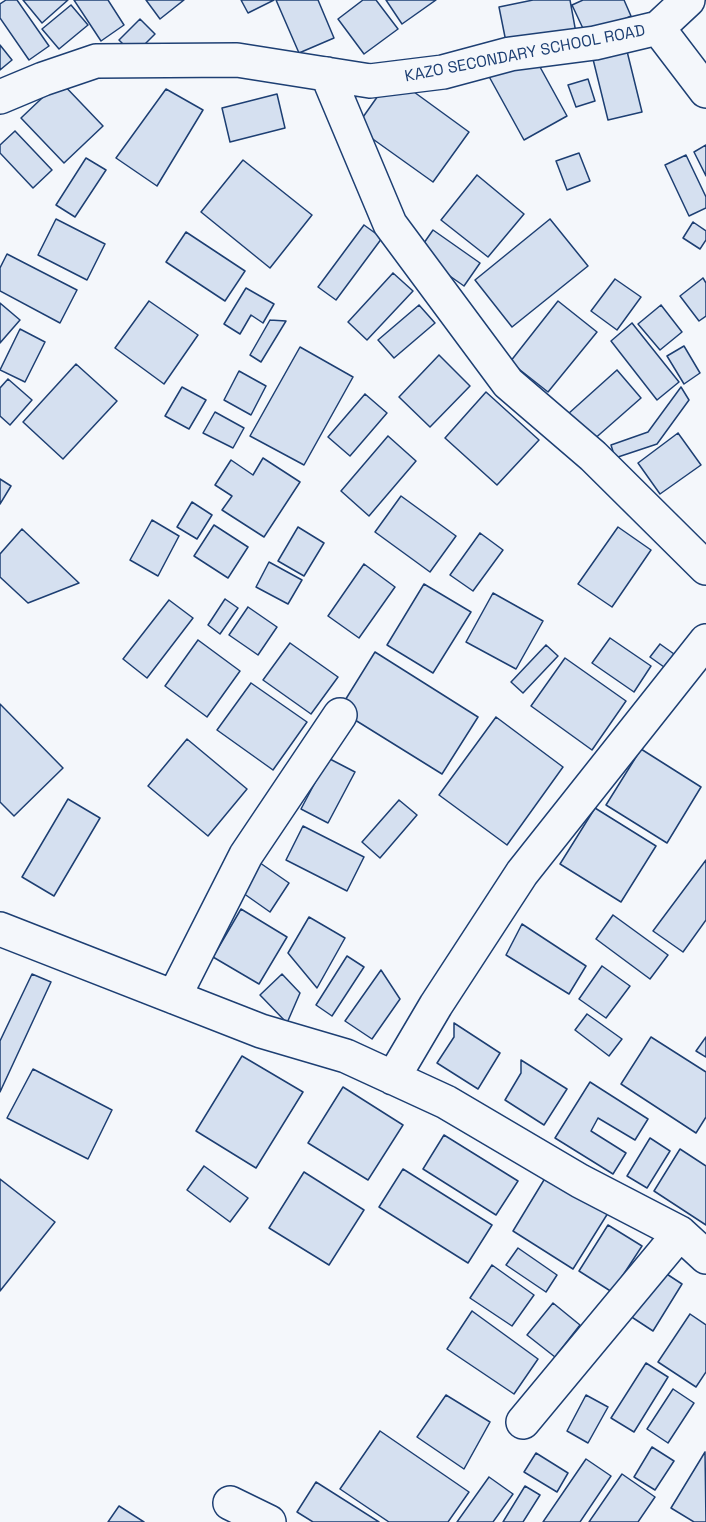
<!DOCTYPE html>
<style>
body{margin:0}
canvas{display:block;background:#f4f7fb}
</style>
<canvas width="706" height="1522"></canvas>
<script>
const ctx = document.querySelector('canvas').getContext('2d');
ctx.lineJoin = 'round';
function paint(path, color) {
  ctx.fillStyle = color;
  ctx.fill(path, 'evenodd');
}
function toPath(rows) {
  const path = new Path2D();
  for (const r of rows) {
    path.moveTo(r[0], r[1]);
    for (let i = 2; i < r.length; i += 2) path.lineTo(r[i], r[i + 1]);
  }
  return path;
}
function trace(path, color, width, dash) {
  ctx.strokeStyle = color;
  ctx.lineWidth = width;
  ctx.lineCap = dash ? 'butt' : 'round';
  ctx.setLineDash(dash || []);
  ctx.stroke(path);
}
function write(font, color, halo, rows, align = 'center') {
  ctx.font = font + ' "Space Grotesk",sans-serif';
  ctx.lineWidth = 4.5;
  ctx.setLineDash([]);
  ctx.textBaseline = 'middle';
  ctx.strokeStyle = halo;
  ctx.fillStyle = color;
  for (const [text, x, y, turn = 0] of rows) {
    ctx.save();
    ctx.translate(x, y);
    ctx.rotate((+turn || 0) * Math.PI / 180);
    ctx.textAlign = isNaN(turn) ? turn : align;
    if (halo) ctx.strokeText(text, 0, 0);
    ctx.fillText(text, 0, 0);
    ctx.restore();
  }
}
const building = toPath([
 [6,0,17,0,49,46,29,60,0,18,0,4,6,0],
 [23,0,68,0,42,23,23,0],
 [74,0,108,0,124,25,101,41,74,0],
 [146,0,184,0,160,19,146,0],
 [241,0,274,0,248,13,241,0],
 [276,0,318,0,334,38,299,53,276,0],
 [363,0,376,0,398,29,364,54,338,19,363,0],
 [386,0,436,0,402,24,386,0],
 [533,0,570,0,576,33,507,47,499,7,533,0],
 [583,0,624,0,631,16,587,37,572,5,583,0],
 [71,5,88,25,59,49,42,29,71,5],
 [140,19,155,34,134,55,119,40,140,19],
 [625,43,642,112,608,120,591,51,625,43],
 [0,45,12,60,0,70,0,45],
 [529,47,567,116,524,140,486,71,529,47],
 [392,76,469,132,433,182,356,127,392,76],
 [588,79,595,101,576,107,568,85,588,79],
 [60,81,103,126,64,163,21,118,60,81],
 [166,89,203,110,157,186,116,158,166,89],
 [277,94,285,128,230,142,222,108,277,94],
 [15,131,52,170,33,188,0,153,0,145,15,131],
 [706,145,706,176,694,152,706,145],
 [579,153,590,181,567,190,556,161,579,153],
 [686,155,706,197,706,208,689,216,665,165,686,155],
 [86,158,106,170,75,217,56,205,86,158],
 [243,160,312,215,270,268,201,212,243,160],
 [477,175,524,214,488,257,441,220,477,175],
 [56,219,105,244,87,280,38,255,56,219],
 [550,219,588,266,512,327,475,280,550,219],
 [693,222,706,231,706,240,700,249,683,238,693,222],
 [364,225,382,238,336,300,318,287,364,225],
 [433,230,480,263,464,286,417,253,433,230],
 [186,232,245,271,225,301,166,262,186,232],
 [7,254,77,290,60,323,0,291,0,268,7,254],
 [393,273,413,291,367,340,348,322,393,273],
 [703,278,706,283,706,316,699,321,680,296,703,278],
 [615,279,641,297,617,330,591,311,615,279],
 [246,288,274,304,263,323,251,315,240,334,224,324,246,288],
 [149,301,198,335,164,384,115,348,149,301],
 [558,301,597,332,548,392,510,362,558,301],
 [0,303,20,320,0,343,0,303],
 [419,305,435,323,394,358,378,340,419,305],
 [661,305,682,332,660,350,638,324,661,305],
 [270,320,286,321,261,362,250,355,270,320],
 [632,323,679,382,657,400,611,341,632,323],
 [20,329,45,342,25,382,0,370,20,329],
 [684,346,700,373,684,384,667,356,684,346],
 [300,347,353,377,304,465,250,436,300,347],
 [439,355,470,386,430,427,399,397,439,355],
 [76,364,117,401,63,459,23,422,76,364],
 [617,370,641,398,592,441,568,414,617,370],
 [239,371,266,386,251,415,224,400,239,371],
 [8,379,32,400,10,425,0,416,0,388,8,379],
 [182,387,206,400,189,429,165,416,182,387],
 [681,387,689,400,657,444,615,458,611,445,648,432,681,387],
 [486,392,539,440,497,485,445,438,486,392],
 [365,394,387,413,350,456,328,437,365,394],
 [215,412,244,428,233,448,203,433,215,412],
 [678,433,701,465,660,494,638,463,678,433],
 [388,436,416,461,369,516,341,491,388,436],
 [263,458,300,482,264,537,222,510,232,496,215,485,231,460,253,475,263,458],
 [0,479,11,486,0,504,0,479],
 [401,496,456,536,430,572,375,532,401,496],
 [192,502,212,515,197,539,177,527,192,502],
 [152,520,179,536,158,576,130,560,152,520],
 [214,525,248,547,228,578,194,556,214,525],
 [298,527,324,543,304,576,278,561,298,527],
 [618,527,651,550,612,607,578,584,618,527],
 [22,529,79,583,28,603,0,577,0,554,22,529],
 [480,533,503,550,473,591,450,575,480,533],
 [269,562,302,580,288,604,256,587,269,562],
 [364,564,395,587,359,638,328,616,364,564],
 [424,584,471,612,433,673,387,645,424,584],
 [493,593,543,621,516,669,466,642,493,593],
 [225,599,238,608,220,634,208,625,225,599],
 [169,600,193,618,147,678,123,659,169,600],
 [248,607,277,627,258,655,229,635,248,607],
 [610,638,651,666,634,692,592,663,610,638],
 [198,640,240,671,207,717,165,686,198,640],
 [290,643,338,677,311,714,263,680,290,643],
 [660,644,674,654,664,667,650,657,660,644],
 [546,645,558,656,523,693,511,682,546,645],
 [375,652,478,717,442,774,339,710,375,652],
 [565,658,626,701,592,750,531,706,565,658],
 [251,683,307,722,273,770,217,730,251,683],
 [0,704,63,768,14,816,0,802,0,704],
 [496,717,563,767,507,845,439,795,496,717],
 [187,739,247,789,208,836,148,786,187,739],
 [641,749,701,787,667,843,606,805,641,749],
 [328,758,355,772,328,823,301,809,328,758],
 [68,799,100,818,54,896,22,877,68,799],
 [399,800,417,815,380,858,362,842,399,800],
 [595,808,656,846,621,902,560,864,595,808],
 [303,826,364,857,347,891,286,860,303,826],
 [253,858,289,883,270,912,233,886,253,858],
 [706,860,706,920,683,952,653,931,706,860],
 [241,909,287,937,259,984,213,957,241,909],
 [613,915,668,955,650,979,596,939,613,915],
 [309,917,345,938,317,988,288,953,309,917],
 [522,924,586,966,569,994,506,955,522,924],
 [347,956,364,967,332,1016,316,1005,347,956],
 [602,966,630,986,606,1018,579,999,602,966],
 [381,970,400,999,372,1039,345,1021,381,970],
 [32,974,51,982,0,1092,0,1041,32,974],
 [282,974,300,993,287,1023,260,995,282,974],
 [587,1014,622,1039,609,1056,575,1030,587,1014],
 [454,1023,500,1053,478,1089,437,1063,454,1037,454,1023],
 [651,1037,706,1072,706,1117,696,1133,621,1084,651,1037],
 [706,1037,706,1057,696,1051,706,1037],
 [242,1056,303,1092,256,1168,196,1131,242,1056],
 [521,1060,567,1089,544,1125,505,1100,521,1073,521,1060],
 [33,1069,112,1110,88,1159,7,1118,33,1069],
 [590,1082,648,1119,635,1140,598,1118,591,1131,626,1153,613,1174,555,1138,590,1082],
 [343,1087,403,1125,368,1180,308,1143,343,1087],
 [444,1135,518,1181,496,1215,423,1169,444,1135],
 [650,1138,670,1151,647,1188,627,1176,650,1138],
 [680,1149,706,1166,706,1225,654,1191,680,1149],
 [204,1166,248,1198,230,1222,187,1190,204,1166],
 [403,1169,492,1225,468,1263,379,1207,403,1169],
 [304,1172,364,1210,329,1265,269,1228,304,1172],
 [547,1175,608,1213,573,1269,513,1231,547,1175],
 [0,1179,55,1222,0,1291,0,1179],
 [608,1225,642,1246,612,1292,579,1271,608,1225],
 [518,1248,557,1275,546,1292,506,1265,518,1248],
 [492,1265,534,1295,512,1326,470,1298,492,1265],
 [653,1265,682,1284,653,1331,624,1312,653,1265],
 [553,1303,580,1325,555,1357,527,1335,553,1303],
 [472,1311,538,1359,514,1394,447,1349,472,1311],
 [690,1314,706,1325,706,1372,696,1387,658,1362,690,1314],
 [646,1363,668,1377,634,1432,611,1418,646,1363],
 [673,1389,694,1403,668,1443,647,1429,673,1389],
 [446,1395,490,1422,464,1469,417,1437,446,1395],
 [586,1395,608,1407,588,1443,567,1431,586,1395],
 [380,1431,469,1492,448,1522,389,1522,340,1489,380,1431],
 [652,1447,674,1461,655,1490,634,1477,652,1447],
 [705,1452,706,1522,694,1522,671,1508,705,1452],
 [536,1453,568,1473,557,1492,524,1472,536,1453],
 [586,1459,611,1476,580,1522,543,1522,586,1459],
 [622,1474,655,1497,638,1522,589,1522,622,1474],
 [489,1477,513,1494,493,1522,457,1522,489,1477],
 [316,1482,379,1522,313,1522,297,1512,316,1482],
 [525,1486,540,1495,523,1522,503,1522,525,1486],
 [119,1506,144,1522,108,1522,119,1506]
]);
paint(building, '#d5e0f0');
trace(building, '#1d3f73', 1.5);
const minor = toPath([
 [658,28,706,91],
 [327,74,390,224,508,383,593,456,706,568],
 [0,97,43,79,96,61,237,60,370,81,443,72,510,54,595,43,658,28,688,0],
 [0,929,261,1031,346,1056,446,1102,580,1181,680,1233,706,1257],
 [174,997,246,855,340,715],
 [393,1078,436,1005,522,873,706,641],
 [523,1422,680,1233],
 [230,1503,269,1522]
]);
trace(minor, '#1d3f73', 36);
trace(minor, '#f4f7fb', 33);
write('16px', '#1d3f73', '#f4f7fb', [
 ["KAZO SECONDARY SCHOOL ROAD",525,54,-11]
]);
</script>
